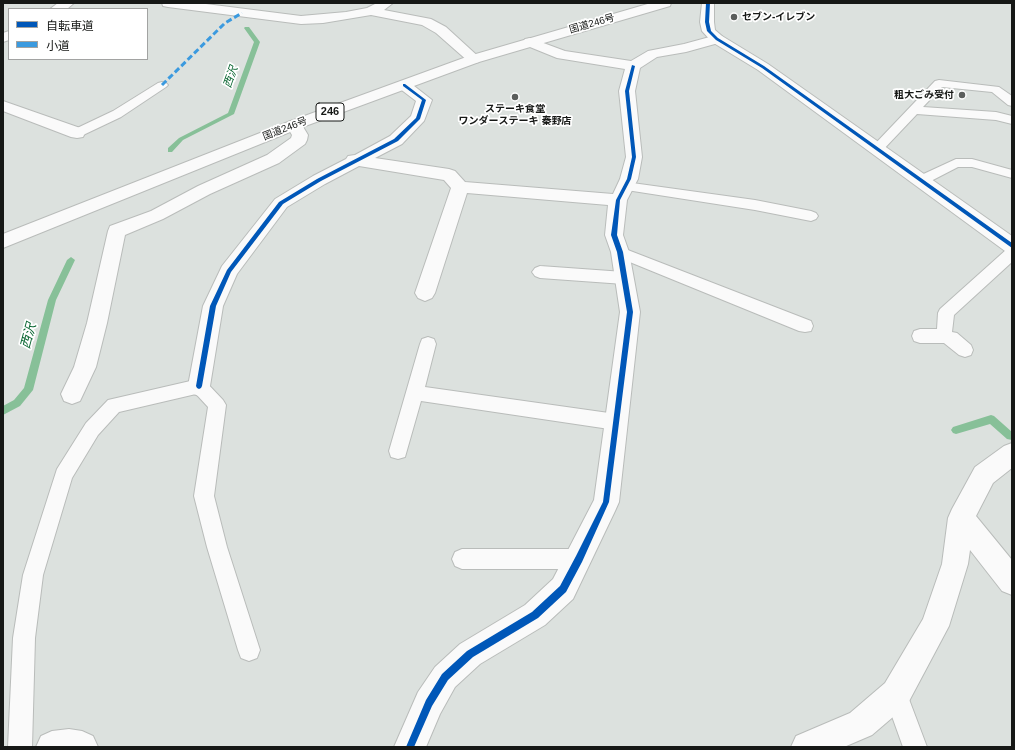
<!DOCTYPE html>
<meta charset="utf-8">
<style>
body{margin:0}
#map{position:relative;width:1015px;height:750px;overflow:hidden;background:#dce1de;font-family:Arial,"Noto Sans JP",sans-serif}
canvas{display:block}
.frame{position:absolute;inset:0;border:4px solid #161816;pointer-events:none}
.legend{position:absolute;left:8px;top:8px;width:140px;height:52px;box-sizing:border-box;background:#fff;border:1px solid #a2a3a2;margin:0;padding:5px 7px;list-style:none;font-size:12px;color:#161816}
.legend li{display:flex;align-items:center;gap:8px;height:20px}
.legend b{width:20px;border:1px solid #a2a3a2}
</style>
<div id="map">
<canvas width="1015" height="750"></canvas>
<div class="frame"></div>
<ul class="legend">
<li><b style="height:5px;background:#0057b8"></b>自転車道</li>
<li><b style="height:5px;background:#3b9adf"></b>小道</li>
</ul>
</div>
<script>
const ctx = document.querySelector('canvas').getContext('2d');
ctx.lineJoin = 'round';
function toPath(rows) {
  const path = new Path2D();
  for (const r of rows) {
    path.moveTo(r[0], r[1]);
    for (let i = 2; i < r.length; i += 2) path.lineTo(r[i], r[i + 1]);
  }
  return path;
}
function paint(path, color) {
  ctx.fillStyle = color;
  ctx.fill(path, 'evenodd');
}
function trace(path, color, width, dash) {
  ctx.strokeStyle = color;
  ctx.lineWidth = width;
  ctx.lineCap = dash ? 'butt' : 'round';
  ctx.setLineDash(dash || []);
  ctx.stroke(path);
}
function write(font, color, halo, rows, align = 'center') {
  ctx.font = font + ' Arial,"Noto Sans JP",sans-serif';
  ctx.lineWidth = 3.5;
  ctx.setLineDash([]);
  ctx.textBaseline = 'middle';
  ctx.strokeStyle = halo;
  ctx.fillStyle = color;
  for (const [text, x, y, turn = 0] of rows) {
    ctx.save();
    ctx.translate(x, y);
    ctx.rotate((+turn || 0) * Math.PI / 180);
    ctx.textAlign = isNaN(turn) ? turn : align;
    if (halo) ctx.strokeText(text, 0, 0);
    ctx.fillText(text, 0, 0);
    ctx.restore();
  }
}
paint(toPath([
 [245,27,249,27,260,42,234,114,183,140,172,152,168,152,168,148,179,138,228,113,254,42,244,28,245,27],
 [71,257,75,260,56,300,33,390,20,406,3,415,3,406,14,400,24,388,48,300,67,260,71,257],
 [991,415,994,416,1012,432,1012,440,1007,439,990,424,956,434,953,433,951,430,953,427,991,415]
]), '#87c098');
const lane = toPath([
 [939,80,999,87,1012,96,1012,106,1008,105,992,92,942,87,923,107,996,112,1012,116,1012,124,996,120,917,114,881,152,873,152,871,149,873,146,935,81,939,80],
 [162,82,166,83,168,85,166,87,121,117,81,136,77,137,73,136,71,133,73,130,113,111,158,83,162,82],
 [956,159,972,159,1012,170,1012,178,972,167,958,167,927,183,922,184,917,183,915,180,917,177,956,159],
 [625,182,755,200,811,211,816,213,818,216,816,219,811,221,755,210,620,189,618,186,620,183,625,182],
 [620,247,811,321,813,326,811,331,805,332,799,331,615,256,613,252,615,248,620,247],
 [1012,248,1012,262,954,315,952,332,957,333,971,345,973,350,971,355,965,357,959,355,944,343,920,343,914,341,912,336,914,331,920,329,937,329,938,313,940,309,1007,249,1012,248],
 [540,266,624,272,629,274,632,278,629,282,624,284,540,278,535,276,532,272,535,268,540,266],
 [428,337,434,339,436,344,425,387,616,414,622,416,625,422,622,428,616,430,421,401,405,457,398,459,391,457,389,451,420,344,422,339,428,337],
 [199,379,205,381,223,400,226,405,214,496,227,547,260,650,257,658,249,661,241,658,238,650,207,547,194,496,208,407,196,394,119,412,98,435,72,478,43,575,35,638,32,747,8,747,13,638,23,575,57,469,86,423,108,400,199,379],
 [462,549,579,549,586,552,589,559,586,566,579,569,462,569,455,566,452,559,455,552,462,549],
 [896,682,904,686,927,747,903,747,884,694,888,686,896,682]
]);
const street = toPath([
 [58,3,74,3,67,9,50,9,58,3],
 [162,3,198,3,301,16,346,12,367,8,377,3,393,3,384,10,431,19,446,27,481,59,479,62,474,63,469,62,436,33,422,25,371,15,323,23,301,24,168,7,163,6,162,3],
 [9,31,9,40,3,42,3,33,9,31],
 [717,35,722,36,724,39,722,42,686,52,657,57,640,68,635,91,642,157,638,179,627,200,623,235,629,252,640,312,619,502,615,511,573,599,545,625,480,664,455,687,440,714,426,747,394,747,418,692,435,667,460,644,525,605,553,579,594,500,620,312,611,252,605,235,608,205,467,193,435,293,432,298,425,301,418,298,415,293,451,188,444,180,359,166,325,184,287,207,237,274,223,306,210,386,207,393,199,396,191,393,188,386,203,306,222,266,275,199,313,176,346,159,348,156,355,155,390,136,411,116,416,101,399,88,397,85,399,82,404,81,409,82,432,100,424,121,402,144,375,158,449,169,455,171,465,182,613,194,620,179,626,157,619,91,625,69,557,58,525,45,523,42,525,39,530,38,565,51,631,61,648,51,684,44,717,35],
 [3,101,83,129,85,133,83,137,77,138,71,137,3,111,3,101],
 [294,120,300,122,302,125,308,135,307,140,305,144,279,163,210,194,163,219,125,235,107,323,96,367,80,401,72,404,64,401,61,394,74,367,87,323,108,231,110,226,151,211,198,186,267,155,291,138,292,135,286,125,288,122,294,120],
 [1012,443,1012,468,993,483,976,516,1012,560,1012,595,1002,591,970,550,968,564,949,626,907,705,872,735,844,747,791,747,796,736,850,713,885,683,923,619,942,564,948,518,952,509,975,467,1004,446,1012,443],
 [69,729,82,731,93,736,98,747,36,747,41,736,52,731,69,729]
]);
const secondary = toPath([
 [702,3,714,3,714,22,715,30,722,36,768,64,1012,236,1012,253,1005,251,758,70,712,42,702,31,700,22,702,3]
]);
const highway = toPath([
 [651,3,671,3,670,6,479,62,300,128,3,248,3,234,288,122,469,56,651,3]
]);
trace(lane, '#b9bcba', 2);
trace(street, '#b9bcba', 2);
trace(secondary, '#b9bcba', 2);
trace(highway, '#b9bcba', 2);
paint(lane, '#fafafa');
paint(street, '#fafafa');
paint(secondary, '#fafafa');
paint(highway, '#fafafa');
trace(toPath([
 [162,85,225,23,242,13]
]), '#3b9adf', 3, [6, 3]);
paint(toPath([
 [706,3,710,3,709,22,711,31,718,38,764,66,1012,243,1012,248,762,68,716,40,707,31,705,22,706,3],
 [632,65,635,66,629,91,636,157,631,179,620,200,617,235,623,252,633,312,609,502,582,562,566,592,538,618,473,657,448,680,432,706,414,747,406,747,426,700,442,674,467,651,532,612,560,586,576,556,603,502,627,312,617,252,611,235,616,200,627,179,632,157,625,91,632,65],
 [403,84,405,84,426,100,420,119,398,141,321,181,283,204,231,272,216,306,202,386,201,388,199,389,197,388,196,386,210,306,227,270,279,202,317,179,394,139,416,118,422,100,403,86,403,84]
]), '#0057b8');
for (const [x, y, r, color] of [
 [734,17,4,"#5b5e5c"],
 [962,95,4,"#5b5e5c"],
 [515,97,4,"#5b5e5c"]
]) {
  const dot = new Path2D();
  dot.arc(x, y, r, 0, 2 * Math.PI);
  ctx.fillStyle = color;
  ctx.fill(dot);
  trace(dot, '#fff', 1.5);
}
write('bold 10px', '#161816', '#fff', [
 ["セブン-イレブン",742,17],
 ["粗大ごみ受付",954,95,"right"],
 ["ステーキ食堂",515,109,"center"],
 ["ワンダーステーキ 秦野店",515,121,"center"]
], 'left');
write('10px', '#161816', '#fff', [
 ["国道246号",592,24,-16],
 ["国道246号",285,129,-21]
]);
write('italic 11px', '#0b6733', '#fff', [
 ["西沢",231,77,-71]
]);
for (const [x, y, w] of [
 [330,112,28]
]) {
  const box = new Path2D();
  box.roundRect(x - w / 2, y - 9, w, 18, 3);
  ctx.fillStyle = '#fff';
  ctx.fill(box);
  trace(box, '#161816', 1);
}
write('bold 11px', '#161816', null, [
 ["246",330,112]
]);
write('italic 13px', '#0b6733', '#fff', [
 ["西沢",29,336,-75]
]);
</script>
